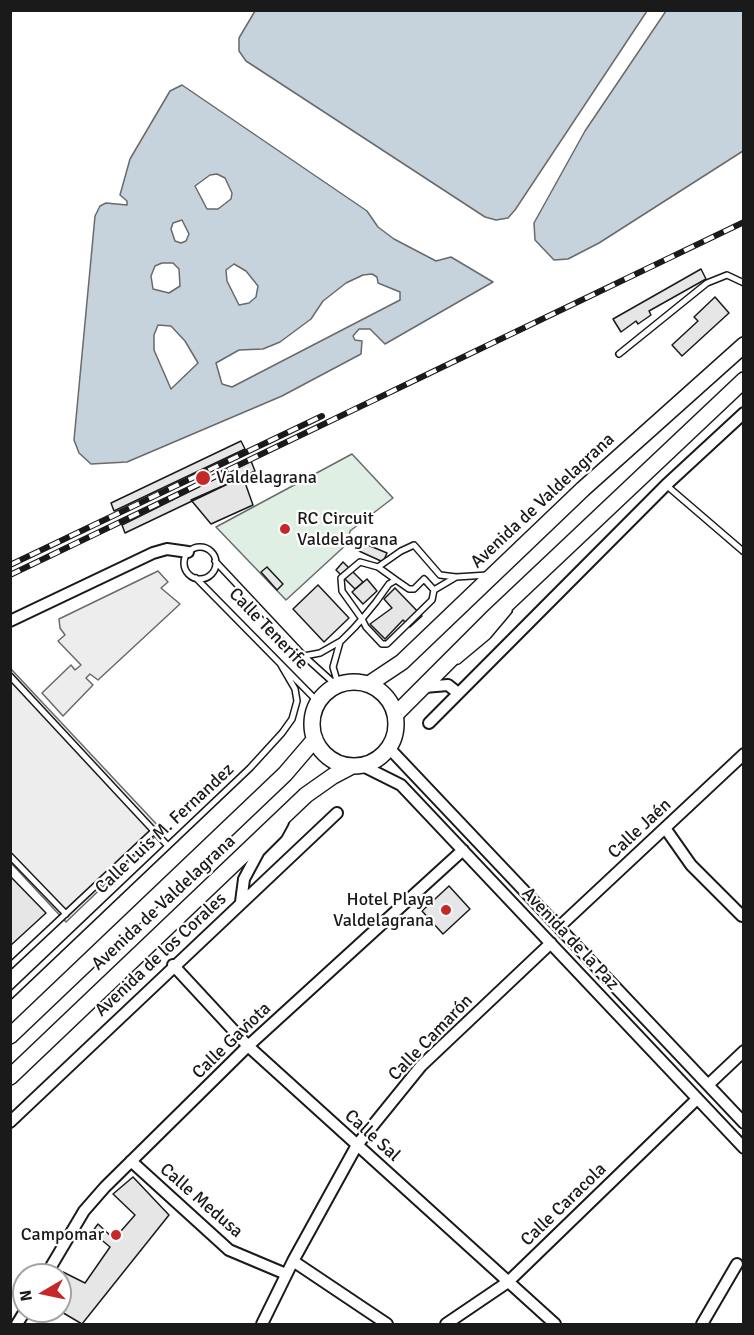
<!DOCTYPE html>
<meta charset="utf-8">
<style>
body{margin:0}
#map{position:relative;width:754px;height:1335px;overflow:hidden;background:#fff;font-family:Signika,sans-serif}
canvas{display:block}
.frame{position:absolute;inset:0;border:12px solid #1a1a1a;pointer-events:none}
.north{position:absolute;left:12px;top:1263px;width:60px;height:60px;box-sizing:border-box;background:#fff;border:2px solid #a3a3a3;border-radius:50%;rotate:261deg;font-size:16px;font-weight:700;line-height:24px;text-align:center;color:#1a1a1a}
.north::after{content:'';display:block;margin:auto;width:21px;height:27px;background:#c62828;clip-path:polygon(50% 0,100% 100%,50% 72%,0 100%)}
</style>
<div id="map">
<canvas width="754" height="1335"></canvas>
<div class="frame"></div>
<div class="north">N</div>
</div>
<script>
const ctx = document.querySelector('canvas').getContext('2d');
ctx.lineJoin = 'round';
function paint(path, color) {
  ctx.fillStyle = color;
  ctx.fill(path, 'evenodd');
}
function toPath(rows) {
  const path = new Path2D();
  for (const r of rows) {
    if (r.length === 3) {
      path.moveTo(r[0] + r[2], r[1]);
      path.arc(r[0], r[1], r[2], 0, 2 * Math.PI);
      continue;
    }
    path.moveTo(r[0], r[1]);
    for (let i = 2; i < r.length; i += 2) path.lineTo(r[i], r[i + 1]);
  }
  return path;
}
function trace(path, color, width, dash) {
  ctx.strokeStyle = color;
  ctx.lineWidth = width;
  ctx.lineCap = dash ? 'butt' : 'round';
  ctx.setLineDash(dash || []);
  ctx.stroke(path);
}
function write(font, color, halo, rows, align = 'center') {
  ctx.font = font + ' Signika,sans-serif';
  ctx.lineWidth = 4.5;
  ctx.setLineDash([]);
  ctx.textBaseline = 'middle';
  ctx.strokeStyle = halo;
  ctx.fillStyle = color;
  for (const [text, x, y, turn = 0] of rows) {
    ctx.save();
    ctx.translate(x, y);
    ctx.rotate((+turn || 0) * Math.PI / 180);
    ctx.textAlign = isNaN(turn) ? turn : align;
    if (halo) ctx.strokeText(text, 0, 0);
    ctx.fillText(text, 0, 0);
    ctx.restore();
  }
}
const green = toPath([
 [352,454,393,498,350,531,348,543,286,600,216,527,352,454]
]);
paint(green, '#e0efe3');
trace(green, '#6a6a6a', 1.5);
const parking = toPath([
 [158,571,168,582,161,588,180,604,98,680,90,674,86,678,93,685,63,716,42,693,71,665,75,670,81,665,58,641,65,635,60,628,59,619,158,571],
 [11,669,162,830,66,922,11,863,11,669]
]);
paint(parking, '#ededed');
trace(parking, '#6a6a6a', 1.5);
const water = toPath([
 [255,11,255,10,647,11,515,210,508,218,496,220,485,217,246,61,239,51,239,38,255,11],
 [666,11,743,11,743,151,599,243,568,259,554,260,535,240,534,223,585,131,666,11],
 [182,85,367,211,378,227,394,239,436,261,451,257,493,282,385,344,370,329,359,329,353,336,355,340,362,341,361,354,282,396,127,462,91,464,79,453,74,440,95,216,100,206,106,203,127,205,127,201,120,195,130,159,170,91,182,85],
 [217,174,225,178,232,193,231,199,218,209,207,209,195,186,210,175,217,174],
 [182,220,189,234,186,241,181,243,175,241,171,229,173,223,182,220],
 [162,263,173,263,179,269,180,286,169,293,153,289,151,276,155,266,162,263],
 [234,264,246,271,258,286,256,297,249,303,239,305,227,281,226,270,234,264],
 [372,274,377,277,378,283,400,292,400,300,232,387,222,384,216,363,239,350,263,349,280,342,311,319,323,301,346,283,363,275,372,274],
 [158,325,171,326,185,341,198,363,171,389,154,350,154,335,158,325]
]);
paint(water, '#c6d2dc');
trace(water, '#6a6a6a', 1.5);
const building = toPath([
 [701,269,706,279,649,311,651,315,638,324,636,321,621,332,613,319,701,269],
 [715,297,729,313,682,356,672,345,698,321,694,317,715,297],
 [241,441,245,449,114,511,111,503,241,441],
 [251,461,255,471,125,533,122,525,251,461],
 [243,477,253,505,211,524,191,500,243,477],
 [363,543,387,553,383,562,359,551,363,543],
 [343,562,363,582,355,589,336,570,343,562],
 [267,567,283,584,277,590,261,572,267,567],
 [367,579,377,591,363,604,352,592,367,579],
 [318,585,349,618,324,642,293,609,318,585],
 [395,588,422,616,410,627,403,620,385,639,370,624,392,608,384,599,395,588],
 [10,876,46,913,10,946,10,876],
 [449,886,470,909,443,934,422,911,449,886],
 [133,1177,169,1215,82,1324,60,1311,60,1278,63,1272,85,1283,110,1247,92,1232,98,1224,114,1239,135,1215,113,1194,133,1177]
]);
paint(building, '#e6e6e6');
trace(building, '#1a1a1a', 1.5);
const lane = toPath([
 [619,354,707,283,727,275,744,283],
 [666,485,744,552],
 [200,563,16],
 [215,561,304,656,336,685],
 [378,567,401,551,414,545,440,575,456,577,488,575],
 [196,578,318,702],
 [434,590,456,577],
 [304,656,320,653,341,641,354,628,362,619,376,602,389,584,396,580,409,589,414,589,424,579,434,590,432,600,387,644,382,644,366,627,362,619,342,591,341,578,360,562,378,567,396,580],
 [458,661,488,636,509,611],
 [10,676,168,846],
 [338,684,333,667,340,642],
 [10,856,66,914],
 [10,966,154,831],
 [10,996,250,768,282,733,292,719,297,701,295,689,281,665]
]);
const street = toPath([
 [10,621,153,553,167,549,188,552],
 [424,687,448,685,458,693],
 [429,723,666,485,744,413],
 [389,748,744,1123],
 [363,766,401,785,744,1148],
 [665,828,691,865,742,916],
 [241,902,244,879,259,851,277,833,283,822],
 [559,927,744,754],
 [173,965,248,1046,555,1324],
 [708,1085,744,1051],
 [10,1122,337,813],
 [131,1161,229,1250,286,1274],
 [293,1261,387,1324],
 [46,1275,84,1211,105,1187,248,1046,463,850],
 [17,1324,25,1311],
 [262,1324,293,1261,357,1145,421,1066,551,943],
 [446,1324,508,1282,697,1099],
 [702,1324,737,1264]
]);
const secondary = toPath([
 [354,724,42],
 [369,684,402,662,583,489,744,345],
 [396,714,492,618,744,380],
 [10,1036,285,774,315,739],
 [10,1077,306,795,333,776,352,766]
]);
trace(lane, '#1a1a1a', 8);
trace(street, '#1a1a1a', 14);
trace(secondary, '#1a1a1a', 18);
trace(lane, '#fff', 5);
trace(street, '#fff', 10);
trace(secondary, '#fff', 15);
const rail = toPath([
 [10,565,322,416],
 [10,575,744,222]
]);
trace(rail, '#1a1a1a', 6);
trace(rail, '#fff', 4, [11]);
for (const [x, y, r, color] of [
 [203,478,8,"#c62828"],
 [285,529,6,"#c62828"],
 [446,910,6,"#c62828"],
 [116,1235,6,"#c62828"]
]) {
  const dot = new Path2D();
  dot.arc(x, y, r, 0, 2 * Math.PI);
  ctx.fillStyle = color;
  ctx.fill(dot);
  trace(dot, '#fff', 2);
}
write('18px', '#1a1a1a', '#fff', [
 ["Valdelagrana",216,478],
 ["RC Circuit",297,519],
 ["Valdelagrana",297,540],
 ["Hotel Playa",434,900,"right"],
 ["Valdelagrana",434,921,"right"],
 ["Campomar",104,1235,"right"]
], 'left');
write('18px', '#1a1a1a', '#fff', [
 ["Avenida de Valdelagrana",543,501,-43],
 ["Calle Tenerife",268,629,46],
 ["Calle Luis M. Fernandez",165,829,-43],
 ["Calle Jaén",640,829,-43],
 ["Avenida de Valdelagrana",164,903,-43],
 ["Avenida de la Paz",570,939,47],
 ["Avenida de los Corales",161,955,-43],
 ["Calle Camarón",431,1038,-46],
 ["Calle Gaviota",232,1041,-44],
 ["Calle Sal",372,1136,42],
 ["Calle Medusa",201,1201,41],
 ["Calle Caracola",564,1205,-44]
]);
</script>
